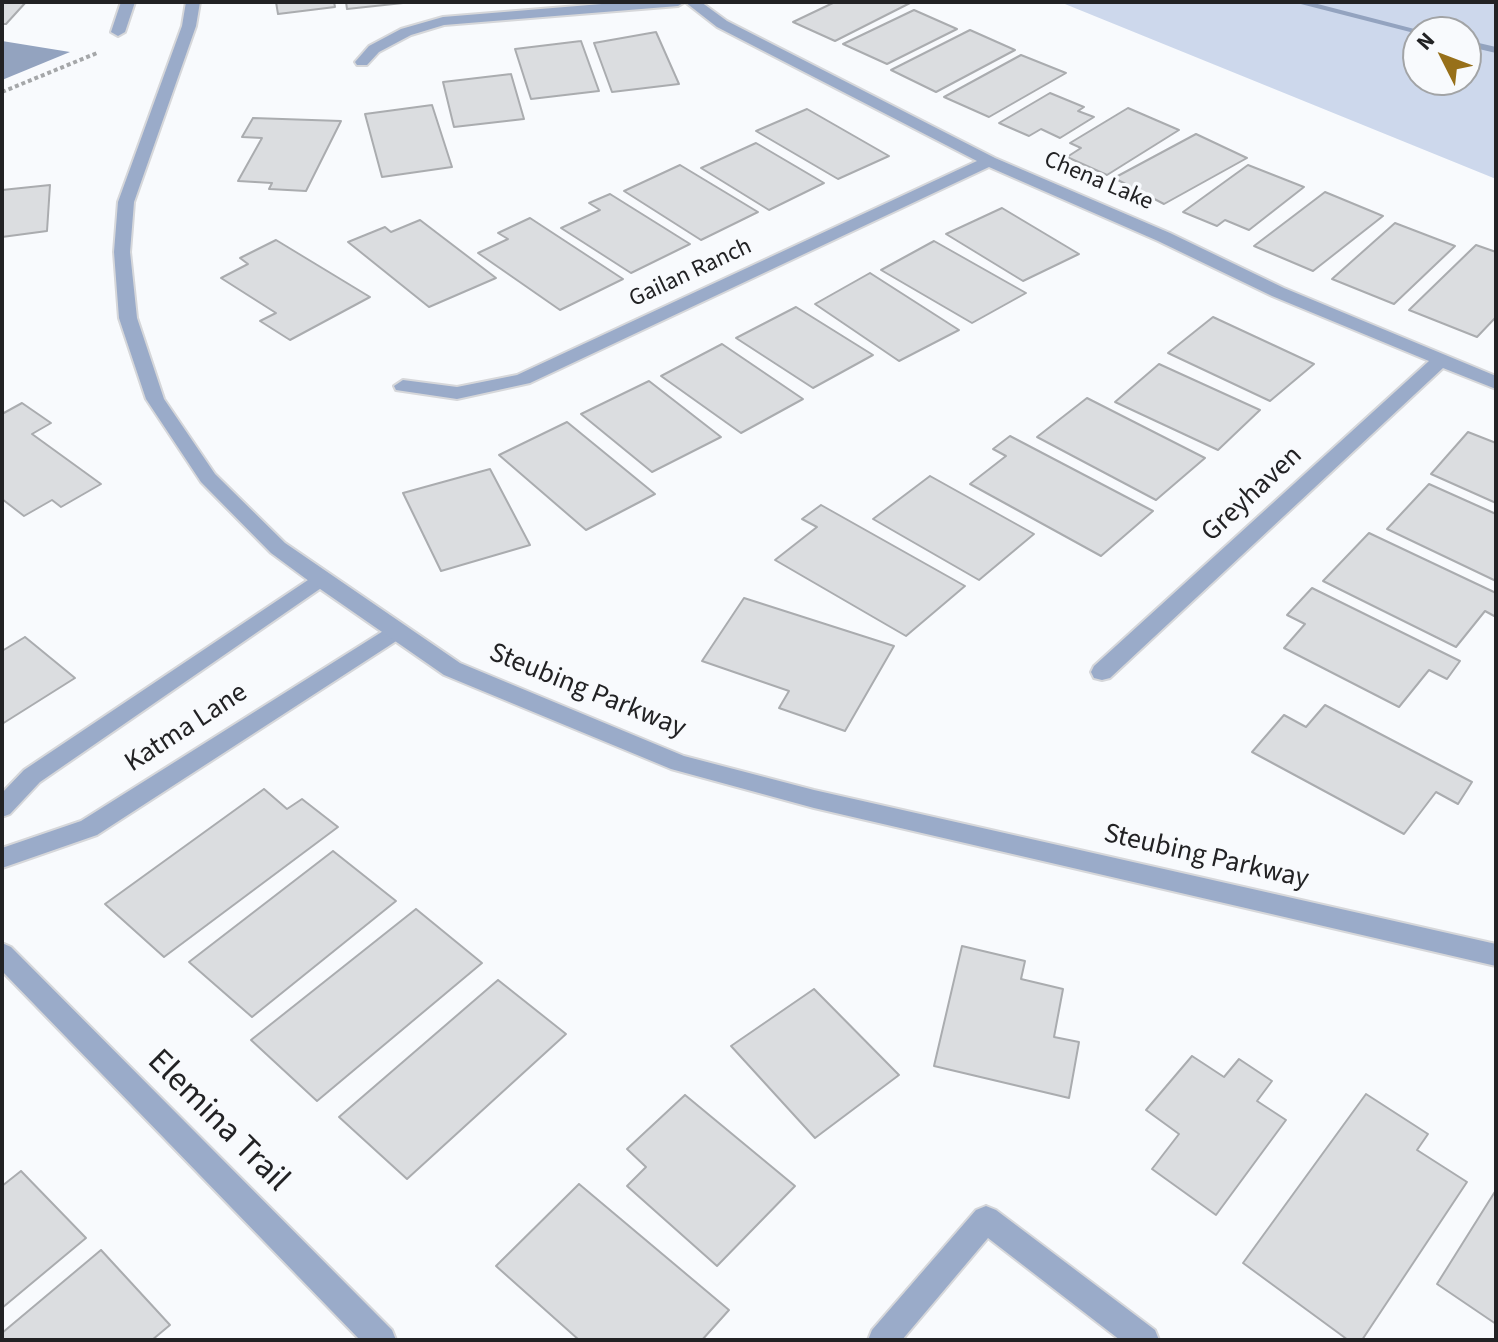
<!DOCTYPE html>
<style>
body{margin:0}
#map{position:relative;width:1498px;height:1342px;overflow:hidden;background:#f8fafd;font-family:"Source Sans 3",sans-serif}
canvas{display:block}
.frame{position:absolute;inset:0;border:4px solid #222224;pointer-events:none}
.north{position:absolute;left:1402px;top:16px;width:80px;height:80px;box-sizing:border-box;background:#f8fafd;border:2px solid #a2a4a6;border-radius:50%;rotate:312deg;font-size:22px;font-weight:700;line-height:32px;text-align:center;color:#222224}
.north::after{content:'';display:block;margin:auto;width:28px;height:36px;background:#97701a;clip-path:polygon(50% 0,100% 100%,50% 72%,0 100%)}
</style>
<div id="map">
<canvas width="1498" height="1342"></canvas>
<div class="frame"></div>
<div class="north">N</div>
</div>
<script>
const ctx = document.querySelector('canvas').getContext('2d');
ctx.lineJoin = 'round';
function paint(path, color) {
  ctx.fillStyle = color;
  ctx.fill(path, 'evenodd');
}
function toPath(rows) {
  const path = new Path2D();
  for (const r of rows) {
    path.moveTo(r[0], r[1]);
    for (let i = 2; i < r.length; i += 2) path.lineTo(r[i], r[i + 1]);
  }
  return path;
}
function trace(path, color, width, dash) {
  ctx.strokeStyle = color;
  ctx.lineWidth = width;
  ctx.lineCap = dash ? 'butt' : 'round';
  ctx.setLineDash(dash || []);
  ctx.stroke(path);
}
function write(font, color, halo, rows, align = 'center') {
  ctx.font = font + ' "Source Sans 3",sans-serif';
  ctx.lineWidth = 7;
  ctx.setLineDash([]);
  ctx.textBaseline = 'middle';
  ctx.strokeStyle = halo;
  ctx.fillStyle = color;
  for (const [text, x, y, turn = 0] of rows) {
    ctx.save();
    ctx.translate(x, y);
    ctx.rotate((+turn || 0) * Math.PI / 180);
    ctx.textAlign = isNaN(turn) ? turn : align;
    if (halo) ctx.strokeText(text, 0, 0);
    ctx.fillText(text, 0, 0);
    ctx.restore();
  }
}
paint(toPath([
 [1060,2,1496,2,1496,179],
 [1418,32,1466,32,1466,80,1418,80]
]), '#cdd8ec');
paint(toPath([
 [2,41,70,52,2,80]
]), '#93a3bf');
paint(toPath([
 [1293,2,1310,2,1426,32,1418,32,1418,34,1293,2],
 [1466,40,1496,47,1496,53,1466,46,1466,40]
]), '#93a3bf');
const building = toPath([
 [2,2,26,2,6,24,2,24,2,2],
 [276,2,334,2,335,7,278,14,276,2],
 [346,2,402,2,403,3,347,9,346,2],
 [835,2,912,2,835,41,793,22,835,2],
 [914,10,957,29,887,64,843,44,914,10],
 [970,30,1015,50,936,92,891,70,970,30],
 [656,32,679,84,612,92,594,43,656,32],
 [581,41,599,91,531,99,515,49,581,41],
 [1021,55,1066,73,989,117,944,97,1021,55],
 [511,74,524,119,454,127,443,82,511,74],
 [1050,93,1084,107,1078,111,1094,117,1060,138,1041,129,1029,136,999,123,1050,93],
 [432,105,452,167,382,177,365,114,432,105],
 [1128,108,1179,130,1107,175,1067,157,1081,148,1070,143,1128,108],
 [807,109,889,156,838,179,756,131,807,109],
 [253,118,341,121,306,191,269,189,272,183,238,181,262,138,242,137,253,118],
 [1196,134,1247,158,1164,204,1114,178,1196,134],
 [756,143,824,183,769,210,701,168,756,143],
 [680,165,758,212,701,240,624,191,680,165],
 [1248,165,1304,187,1249,230,1225,220,1217,226,1183,212,1248,165],
 [50,185,47,231,2,237,2,190,50,185],
 [1325,192,1383,216,1313,271,1254,246,1325,192],
 [610,194,690,244,631,273,561,228,600,210,589,203,610,194],
 [1002,208,1079,254,1023,281,946,234,1002,208],
 [530,218,623,279,560,310,478,253,508,239,498,233,530,218],
 [420,220,496,278,429,307,348,242,385,227,391,232,420,220],
 [1395,223,1455,246,1394,304,1332,279,1395,223],
 [276,240,370,297,290,340,260,321,276,313,221,278,248,264,240,258,276,240],
 [934,241,1026,293,972,323,881,270,934,241],
 [1476,245,1496,252,1496,317,1477,337,1409,310,1476,245],
 [870,273,959,330,899,361,815,304,870,273],
 [796,307,873,355,813,388,736,338,796,307],
 [1213,317,1314,364,1270,401,1168,353,1213,317],
 [722,344,803,399,741,433,661,376,722,344],
 [1159,364,1260,410,1218,450,1115,402,1159,364],
 [649,381,721,437,652,472,581,414,649,381],
 [1087,398,1205,458,1156,500,1037,437,1087,398],
 [22,403,51,423,32,434,101,484,61,507,52,500,24,516,2,499,2,414,22,403],
 [567,422,655,494,586,530,499,455,567,422],
 [1468,432,1496,443,1496,503,1431,474,1468,432],
 [1010,436,1153,511,1101,556,970,484,1006,456,993,449,1010,436],
 [490,469,530,545,441,571,403,493,490,469],
 [930,476,1034,534,979,580,873,519,930,476],
 [1429,484,1496,514,1496,581,1387,529,1429,484],
 [821,505,965,586,906,636,775,560,817,527,802,519,821,505],
 [1369,533,1496,593,1496,617,1485,611,1456,647,1323,581,1369,533],
 [1312,588,1460,661,1447,679,1429,670,1399,707,1284,648,1305,624,1287,615,1312,588],
 [744,598,894,646,845,731,779,708,789,691,702,661,744,598],
 [25,637,75,678,2,724,2,651,25,637],
 [1325,705,1472,782,1458,804,1436,792,1404,834,1252,752,1284,715,1306,727,1325,705],
 [264,789,287,809,302,799,338,827,164,957,105,904,264,789],
 [333,851,396,901,252,1017,189,962,333,851],
 [416,909,482,963,317,1101,251,1040,416,909],
 [962,946,1025,961,1021,979,1063,989,1054,1037,1079,1042,1069,1098,934,1066,962,946],
 [498,980,566,1034,407,1179,339,1117,498,980],
 [814,989,899,1075,815,1138,731,1046,814,989],
 [1192,1056,1224,1077,1239,1059,1272,1081,1257,1101,1286,1120,1216,1215,1152,1169,1179,1134,1146,1110,1192,1056],
 [1366,1094,1428,1134,1417,1150,1467,1182,1362,1340,1348,1340,1243,1263,1366,1094],
 [685,1095,795,1186,717,1266,627,1186,646,1167,627,1149,685,1095],
 [21,1171,86,1238,2,1308,2,1186,21,1171],
 [579,1184,729,1310,702,1340,579,1340,496,1266,579,1184],
 [1496,1190,1496,1324,1437,1284,1496,1190],
 [101,1250,170,1325,152,1340,2,1340,2,1333,101,1250]
]);
paint(building, '#dbdde0');
trace(building, '#aaacaf', 2);
const service = toPath([
 [121,2,135,2,125,32,118,36,111,32,121,2]
]);
const minor = toPath([
 [626,2,685,2,678,6,444,25,411,35,379,52,367,65,357,65,355,62,369,46,401,29,443,17,626,2],
 [685,2,701,2,727,21,995,158,1170,233,1284,288,1496,376,1496,389,1443,368,1110,678,1102,680,1094,678,1091,672,1094,666,1429,361,1272,296,1158,241,989,167,530,383,457,399,396,390,394,386,403,380,457,387,517,375,977,161,717,27,685,2],
 [320,572,327,574,330,579,327,584,40,782,10,814,2,817,2,793,24,770,320,572],
 [396,623,404,626,407,631,404,636,97,835,2,868,2,848,81,821,396,623],
 [2,943,11,947,392,1330,396,1340,360,1340,2,971,2,943],
 [986,1206,996,1210,1155,1330,1159,1340,1120,1340,988,1238,902,1340,868,1340,872,1330,976,1210,986,1206]
]);
const tertiary = toPath([
 [186,2,200,2,196,26,134,202,130,252,137,318,164,399,215,474,285,543,460,663,684,756,814,790,1496,944,1496,966,814,808,671,769,444,675,313,584,271,553,201,482,146,399,119,318,114,252,118,202,182,26,186,2]
]);
trace(service, '#d6d7da', 4);
trace(minor, '#d6d7da', 4);
trace(tertiary, '#d6d7da', 4);
trace(toPath([
 [2,92,97,53]
]), '#a5a7a9', 4, [4, 3]);
paint(service, '#9aabc9');
paint(minor, '#9aabc9');
paint(tertiary, '#9aabc9');
write('24px', '#222224', '#f8fafd', [
 ["Chena Lake",1098,182,23],
 ["Gailan Ranch",691,274,-25]
]);
write('28px', '#222224', '#f8fafd', [
 ["Greyhaven",1253,495,-43],
 ["Steubing Parkway",587,692,22],
 ["Katma Lane",187,729,-33],
 ["Steubing Parkway",1206,858,13]
]);
write('34px', '#222224', '#f8fafd', [
 ["Elemina Trail",217,1122,45]
]);
</script>
